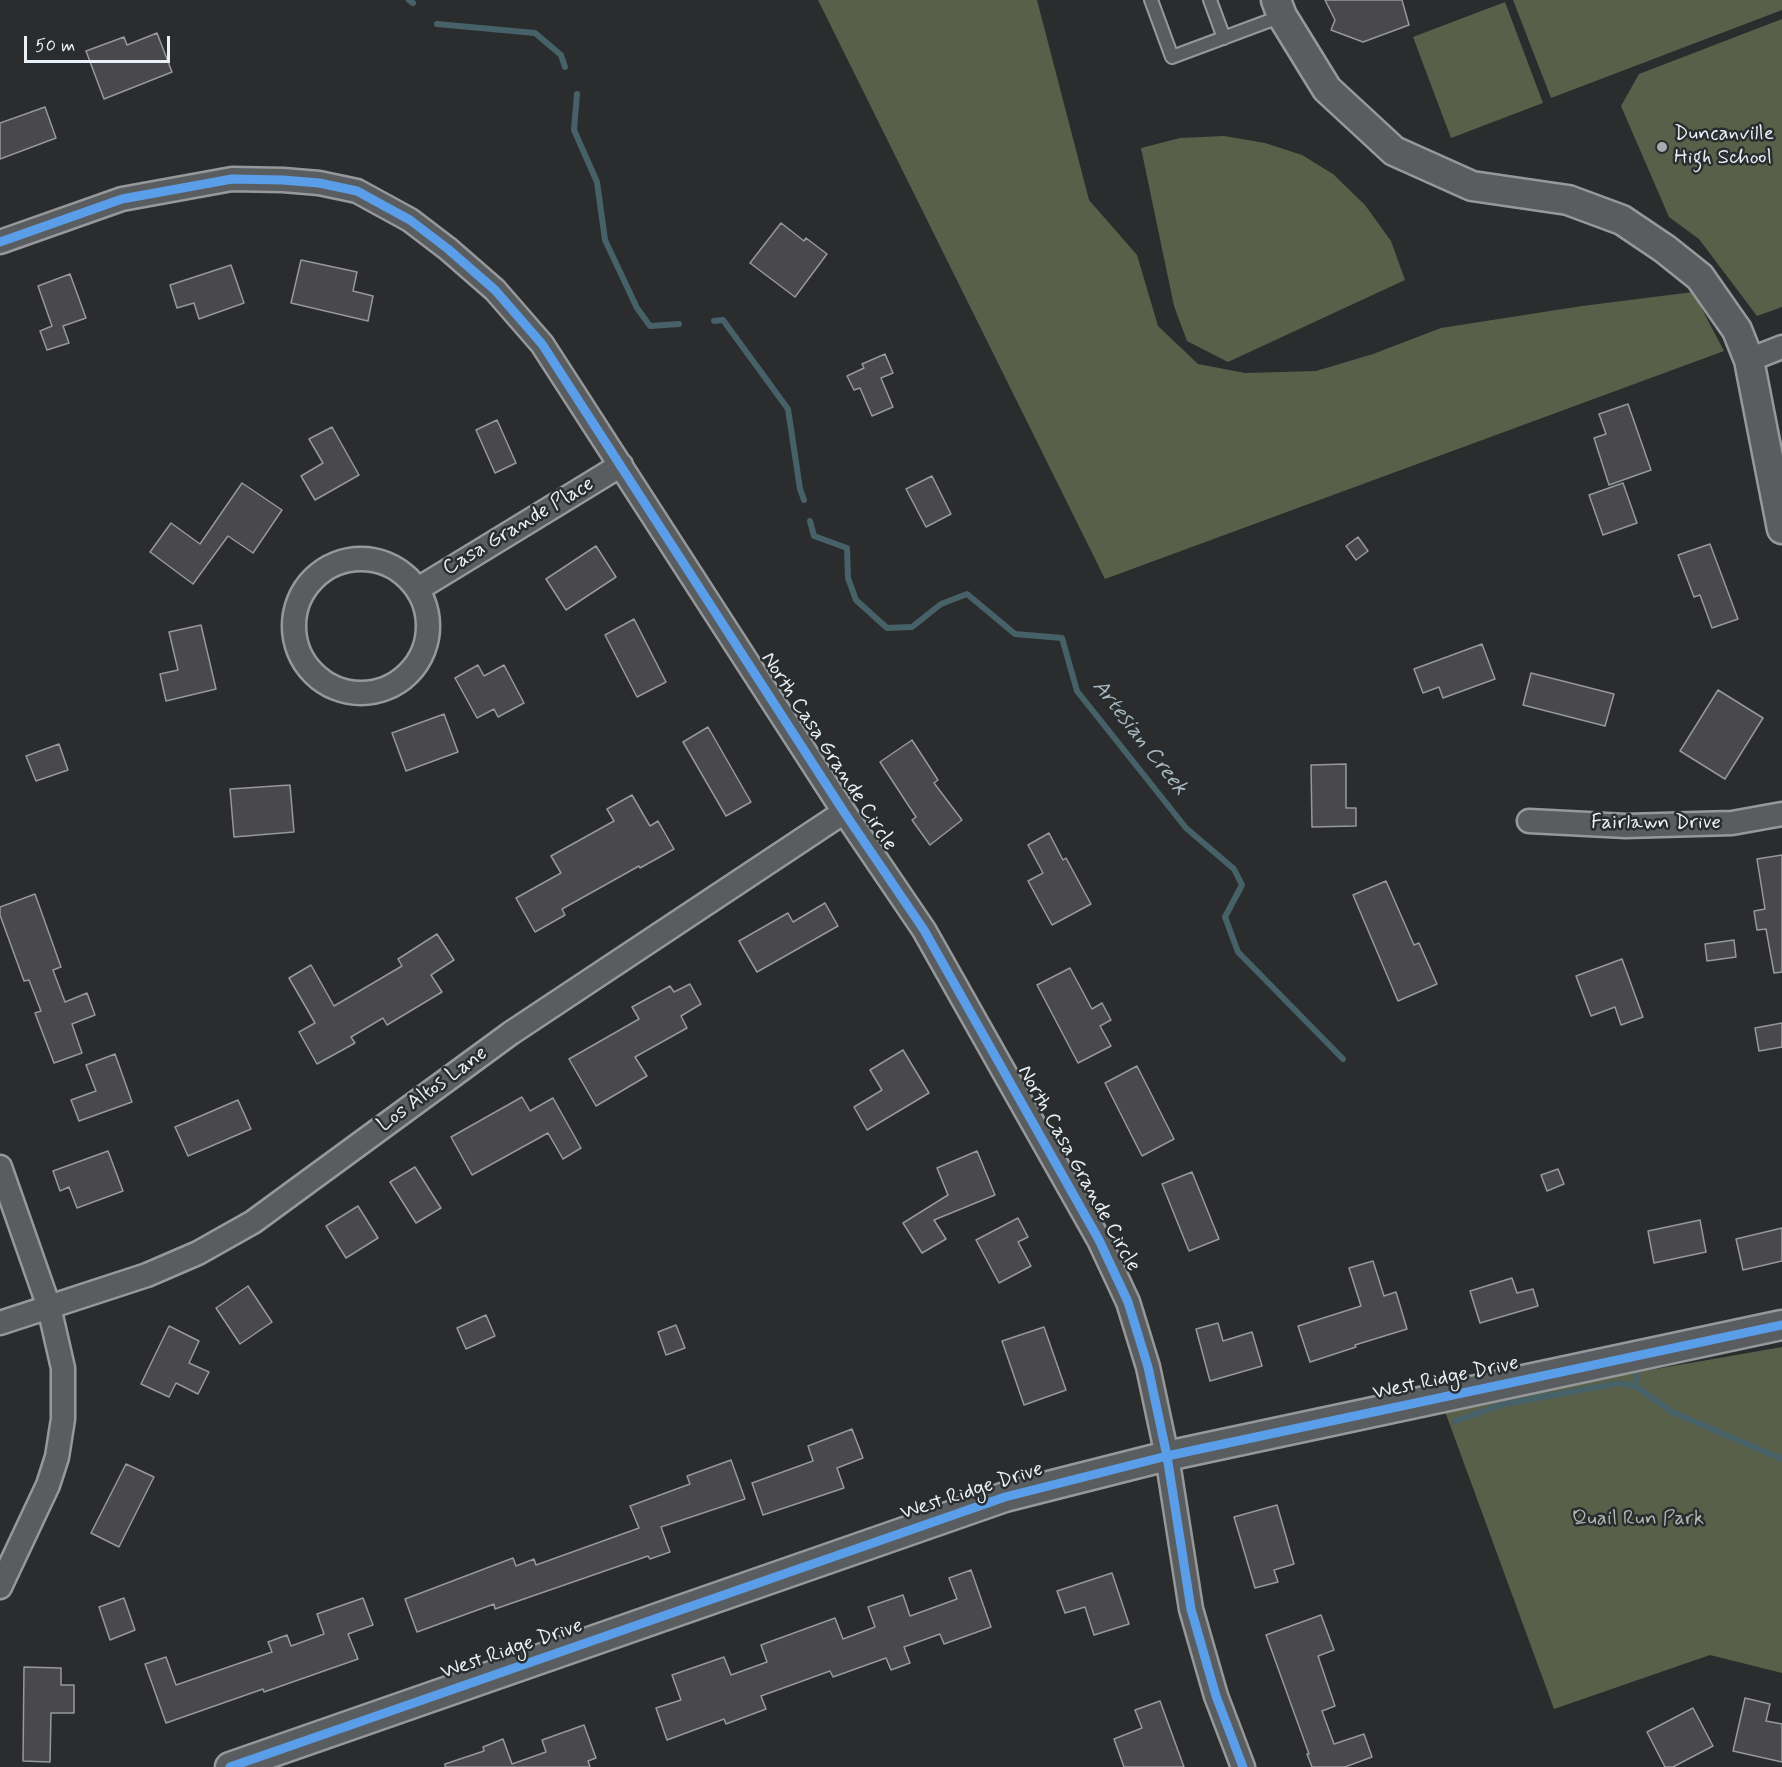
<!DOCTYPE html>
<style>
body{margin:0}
#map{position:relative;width:1782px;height:1767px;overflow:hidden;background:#2b2c2d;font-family:Mynerve,sans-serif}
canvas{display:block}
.scale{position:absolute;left:24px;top:36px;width:146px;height:27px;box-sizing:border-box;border:3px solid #e8f1f8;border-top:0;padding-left:8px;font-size:18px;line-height:21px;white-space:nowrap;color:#e8f1f8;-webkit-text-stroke:4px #2a2d2e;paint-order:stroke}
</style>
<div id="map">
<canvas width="1782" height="1767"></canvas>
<div class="scale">50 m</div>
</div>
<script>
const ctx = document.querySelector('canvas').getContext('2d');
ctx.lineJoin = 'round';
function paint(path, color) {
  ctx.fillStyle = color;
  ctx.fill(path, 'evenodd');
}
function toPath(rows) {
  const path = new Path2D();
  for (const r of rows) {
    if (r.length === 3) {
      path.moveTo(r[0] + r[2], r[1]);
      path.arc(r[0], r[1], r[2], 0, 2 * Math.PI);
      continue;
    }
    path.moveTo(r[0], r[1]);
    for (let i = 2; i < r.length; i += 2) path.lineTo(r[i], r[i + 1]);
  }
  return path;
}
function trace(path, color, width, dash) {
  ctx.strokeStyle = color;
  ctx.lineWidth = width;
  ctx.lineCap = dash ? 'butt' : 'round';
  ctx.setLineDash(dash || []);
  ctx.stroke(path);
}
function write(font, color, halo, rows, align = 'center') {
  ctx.font = font + ' Mynerve,sans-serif';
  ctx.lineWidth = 5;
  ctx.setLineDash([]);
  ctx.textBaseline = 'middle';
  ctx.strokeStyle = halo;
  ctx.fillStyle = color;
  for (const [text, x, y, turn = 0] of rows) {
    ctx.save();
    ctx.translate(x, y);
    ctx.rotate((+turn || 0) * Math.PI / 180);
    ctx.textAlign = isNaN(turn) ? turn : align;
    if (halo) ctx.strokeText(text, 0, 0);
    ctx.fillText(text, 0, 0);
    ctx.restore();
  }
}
paint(toPath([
 [818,0,1037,0,1089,200,1137,255,1158,326,1198,364,1245,373,1316,371,1373,354,1441,328,1582,306,1693,292,1724,351,1105,579],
 [1513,0,1782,0,1782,10,1551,98],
 [1505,2,1543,103,1451,138,1413,37],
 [1782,19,1782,307,1757,316,1699,239,1669,217,1621,106,1639,74],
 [1224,136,1265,143,1302,155,1333,174,1365,205,1391,241,1405,280,1228,362,1187,341,1174,306,1141,148,1180,138],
 [1782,1347,1782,1673,1710,1655,1554,1709,1443,1406]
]), '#59604a');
trace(toPath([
 [409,0,413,3],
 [437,24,535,33,561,55,565,67],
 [577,94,574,130,597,182,605,240,637,308,650,326,679,324],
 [714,321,723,320,788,409,800,489,804,500],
 [810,521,814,536,847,548,848,578,856,600,887,628,912,627,941,604,967,594,1015,634,1062,638,1077,691,1186,828,1234,869,1242,885,1225,917,1238,952,1343,1059],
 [1635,1386,1637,1374],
 [1455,1421,1504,1404,1620,1383,1635,1386,1672,1412,1782,1459]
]), '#476168', 6);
const building = toPath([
 [1325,0,1402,0,1409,25,1363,42,1331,30,1335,20,1325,0],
 [157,33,172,72,104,99,86,51,124,37,127,45,157,33],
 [45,107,56,138,0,159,0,123,45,107],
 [781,223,804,241,806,238,827,254,795,297,750,263,781,223],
 [301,260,357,272,353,291,373,296,368,321,291,303,301,260],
 [231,265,244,303,199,319,194,303,177,308,170,285,231,265],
 [70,274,86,318,63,326,69,343,47,350,40,331,52,326,38,286,70,274],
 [885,354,893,373,881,378,893,407,872,416,860,388,854,390,847,376,864,368,862,364,885,354],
 [1628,404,1651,470,1609,485,1594,438,1606,434,1599,414,1628,404],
 [497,420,516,463,495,473,476,430,497,420],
 [332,427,359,475,315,500,301,476,323,463,309,439,332,427],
 [932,476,951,514,926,527,906,489,932,476],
 [242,483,282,510,253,553,228,536,193,584,150,552,171,523,200,544,242,483],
 [1623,483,1637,523,1603,535,1589,495,1623,483],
 [1358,537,1368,551,1356,560,1346,546,1358,537],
 [1710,544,1738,619,1712,628,1700,595,1694,597,1678,555,1710,544],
 [596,546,616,577,566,610,546,579,596,546],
 [634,619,666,682,637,697,605,635,634,619],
 [201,625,216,689,166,701,160,674,178,670,169,632,201,625],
 [1482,644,1495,679,1443,698,1439,687,1423,693,1414,669,1482,644],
 [478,665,484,676,504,665,524,703,498,717,494,709,477,718,455,678,478,665],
 [1531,673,1614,694,1605,726,1523,705,1531,673],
 [1718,690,1763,718,1725,779,1680,751,1718,690],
 [444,714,458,752,406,771,392,733,444,714],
 [708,727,751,802,726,816,683,742,708,727],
 [912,740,938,780,934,783,962,820,930,845,912,820,916,817,880,762,912,740],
 [59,744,68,770,36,781,26,756,59,744],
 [1346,764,1346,808,1356,808,1356,826,1312,827,1311,765,1346,764],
 [290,785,294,832,234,837,230,789,290,785],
 [632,795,650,826,658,821,674,849,640,868,639,866,562,909,565,915,535,932,516,898,561,873,551,856,614,821,607,809,632,795],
 [1049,833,1063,860,1066,858,1091,904,1052,925,1028,881,1043,873,1028,845,1049,833],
 [1782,855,1782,972,1774,973,1766,929,1757,930,1754,911,1765,909,1757,859,1782,855],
 [1386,881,1414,945,1419,943,1437,984,1398,1001,1353,895,1386,881],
 [35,894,61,967,53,970,65,1002,87,993,95,1015,72,1024,82,1053,54,1063,35,1013,41,1011,29,980,24,981,0,915,0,907,35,894],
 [825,903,838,926,757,972,739,941,788,913,793,922,825,903],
 [437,934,454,960,431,975,442,992,387,1025,383,1018,351,1037,355,1043,317,1064,299,1032,315,1023,289,978,311,965,334,1006,402,966,398,959,437,934],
 [1734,940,1736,957,1707,961,1705,944,1734,940],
 [1622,959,1643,1017,1621,1025,1615,1007,1591,1016,1576,976,1622,959],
 [1070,968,1092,1009,1102,1003,1111,1020,1100,1026,1111,1046,1078,1063,1037,985,1070,968],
 [690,984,701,1004,681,1016,687,1028,635,1057,647,1076,596,1106,569,1059,639,1019,632,1007,670,986,674,992,690,984],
 [1782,1023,1782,1047,1759,1051,1755,1028,1782,1023],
 [903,1050,929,1093,867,1130,854,1107,882,1090,870,1070,903,1050],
 [115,1054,132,1102,79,1121,71,1100,96,1091,86,1065,115,1054],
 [1137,1066,1174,1139,1142,1156,1105,1083,1137,1066],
 [522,1097,530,1111,553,1098,581,1148,563,1159,548,1133,472,1175,451,1137,522,1097],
 [238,1100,251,1129,188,1156,175,1127,238,1100],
 [108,1151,123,1191,77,1208,69,1187,60,1191,53,1171,108,1151],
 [977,1151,995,1195,934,1220,946,1239,922,1253,903,1223,948,1195,937,1168,977,1151],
 [415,1167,441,1208,416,1223,390,1182,415,1167],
 [1558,1169,1564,1184,1547,1191,1541,1175,1558,1169],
 [1192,1172,1219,1239,1189,1251,1162,1184,1192,1172],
 [358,1206,378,1238,346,1258,326,1226,358,1206],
 [1018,1218,1028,1237,1018,1242,1031,1266,999,1283,976,1240,1018,1218],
 [1700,1220,1706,1252,1654,1263,1648,1231,1700,1220],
 [1782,1228,1782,1261,1743,1270,1736,1239,1782,1228],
 [1373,1261,1384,1296,1396,1292,1407,1329,1355,1345,1356,1347,1310,1362,1298,1326,1361,1306,1349,1268,1373,1261],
 [1512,1278,1517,1293,1533,1289,1538,1306,1480,1323,1470,1291,1512,1278],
 [248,1286,272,1322,240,1344,216,1308,248,1286],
 [486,1315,495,1336,466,1349,457,1328,486,1315],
 [1218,1323,1223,1341,1252,1332,1262,1366,1210,1381,1196,1329,1218,1323],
 [676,1325,685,1348,666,1355,658,1332,676,1325],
 [169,1326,199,1341,189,1363,209,1372,198,1394,176,1383,169,1397,141,1384,169,1326],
 [1044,1327,1066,1390,1024,1405,1002,1341,1044,1327],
 [852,1429,863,1458,837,1468,844,1488,763,1515,752,1483,813,1461,808,1446,852,1429],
 [731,1460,745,1499,661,1527,670,1552,650,1559,648,1556,495,1609,494,1604,417,1632,405,1599,513,1558,516,1566,534,1559,536,1565,639,1528,630,1506,690,1484,687,1476,731,1460],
 [126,1464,154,1477,119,1547,91,1533,126,1464],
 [1277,1505,1294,1564,1274,1570,1278,1582,1255,1588,1234,1517,1277,1505],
 [971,1570,991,1627,944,1644,940,1634,904,1647,910,1663,891,1670,886,1658,833,1677,830,1671,761,1696,766,1709,726,1724,724,1719,667,1740,656,1708,681,1700,672,1675,724,1657,731,1675,767,1662,761,1645,835,1618,843,1639,875,1627,868,1607,903,1595,910,1616,957,1599,949,1578,971,1570],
 [1112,1573,1129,1624,1094,1635,1085,1607,1065,1613,1057,1591,1112,1573],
 [124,1598,135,1630,110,1640,99,1607,124,1598],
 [363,1598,373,1625,348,1634,358,1659,264,1692,263,1689,166,1723,145,1664,166,1657,176,1685,272,1652,268,1642,287,1635,291,1646,324,1634,317,1614,363,1598],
 [1321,1615,1334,1650,1318,1656,1335,1706,1322,1711,1334,1744,1364,1734,1372,1757,1345,1767,1312,1767,1307,1754,1309,1754,1266,1635,1321,1615],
 [24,1667,61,1668,61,1685,74,1685,74,1713,51,1713,50,1762,23,1761,24,1667],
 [1745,1698,1770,1704,1766,1721,1782,1724,1782,1762,1733,1751,1745,1698],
 [1160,1701,1184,1767,1124,1767,1114,1739,1142,1728,1135,1710,1160,1701],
 [1693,1708,1713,1746,1673,1767,1665,1767,1647,1732,1693,1708],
 [584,1725,596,1758,588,1761,590,1767,445,1767,445,1764,484,1751,483,1747,503,1739,512,1764,546,1752,542,1740,584,1725]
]);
paint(building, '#49494c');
trace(building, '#96989a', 1.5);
const service = toPath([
 [1151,0,1172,57,1282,16],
 [1210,0,1224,38]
]);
const minor = toPath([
 [0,242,122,199,232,179,283,180,319,183,357,191,410,220,448,249,495,290,542,344,844,812,924,930,1099,1240,1128,1302,1148,1367,1167,1456,1191,1609,1216,1696,1243,1767],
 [1749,360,1782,347],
 [361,626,67],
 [418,589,621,465],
 [1529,821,1626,826,1732,823,1782,814],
 [0,1167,49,1307,63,1368,63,1419,57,1457,48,1485,0,1587],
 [0,1323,147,1275,198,1253,253,1222,511,1033,844,812]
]);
const tertiary = toPath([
 [1276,0,1282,16,1327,89,1394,151,1472,186,1568,200,1622,220,1665,249,1700,277,1737,330,1749,360,1782,529],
 [230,1767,1005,1497,1167,1456,1782,1325]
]);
trace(service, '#96989a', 16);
trace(minor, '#96989a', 27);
trace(tertiary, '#96989a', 33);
trace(service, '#5a5d60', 12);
trace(minor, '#5a5d60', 22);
trace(tertiary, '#5a5d60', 28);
trace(toPath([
 [0,242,122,199,232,179,283,180,319,183,357,191,410,220,448,249,495,290,542,344,844,812,924,930,1099,1240,1128,1302,1148,1367,1167,1456,1191,1609,1216,1696,1243,1767],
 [230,1767,1005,1497,1167,1456,1782,1325]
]), '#5a9eea', 9);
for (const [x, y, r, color] of [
 [1662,147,6,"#a6acb1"]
]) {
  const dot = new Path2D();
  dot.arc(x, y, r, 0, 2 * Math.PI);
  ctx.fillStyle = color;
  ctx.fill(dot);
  trace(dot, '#2a2d2e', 2);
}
write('21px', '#e8f1f8', '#2a2d2e', [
 ["Duncanville",1674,135],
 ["High School",1674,159]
], 'left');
write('21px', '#e8f1f8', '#2a2d2e', [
 ["Casa Grande Place",519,527,-31],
 ["North Casa Grande Circle",828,752,57],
 ["Fairlawn Drive",1656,824],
 ["Los Altos Lane",433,1090,-36],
 ["North Casa Grande Circle",1078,1169,61],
 ["West Ridge Drive",1446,1379,-12],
 ["West Ridge Drive",972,1492,-18],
 ["West Ridge Drive",512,1650,-19]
]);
write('21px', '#b2bab4', '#2a2d2e', [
 ["Quail Run Park",1638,1520]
]);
write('italic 22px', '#a9b9c1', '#2a2d2e', [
 ["Artesian Creek",1139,738,52]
]);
</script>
